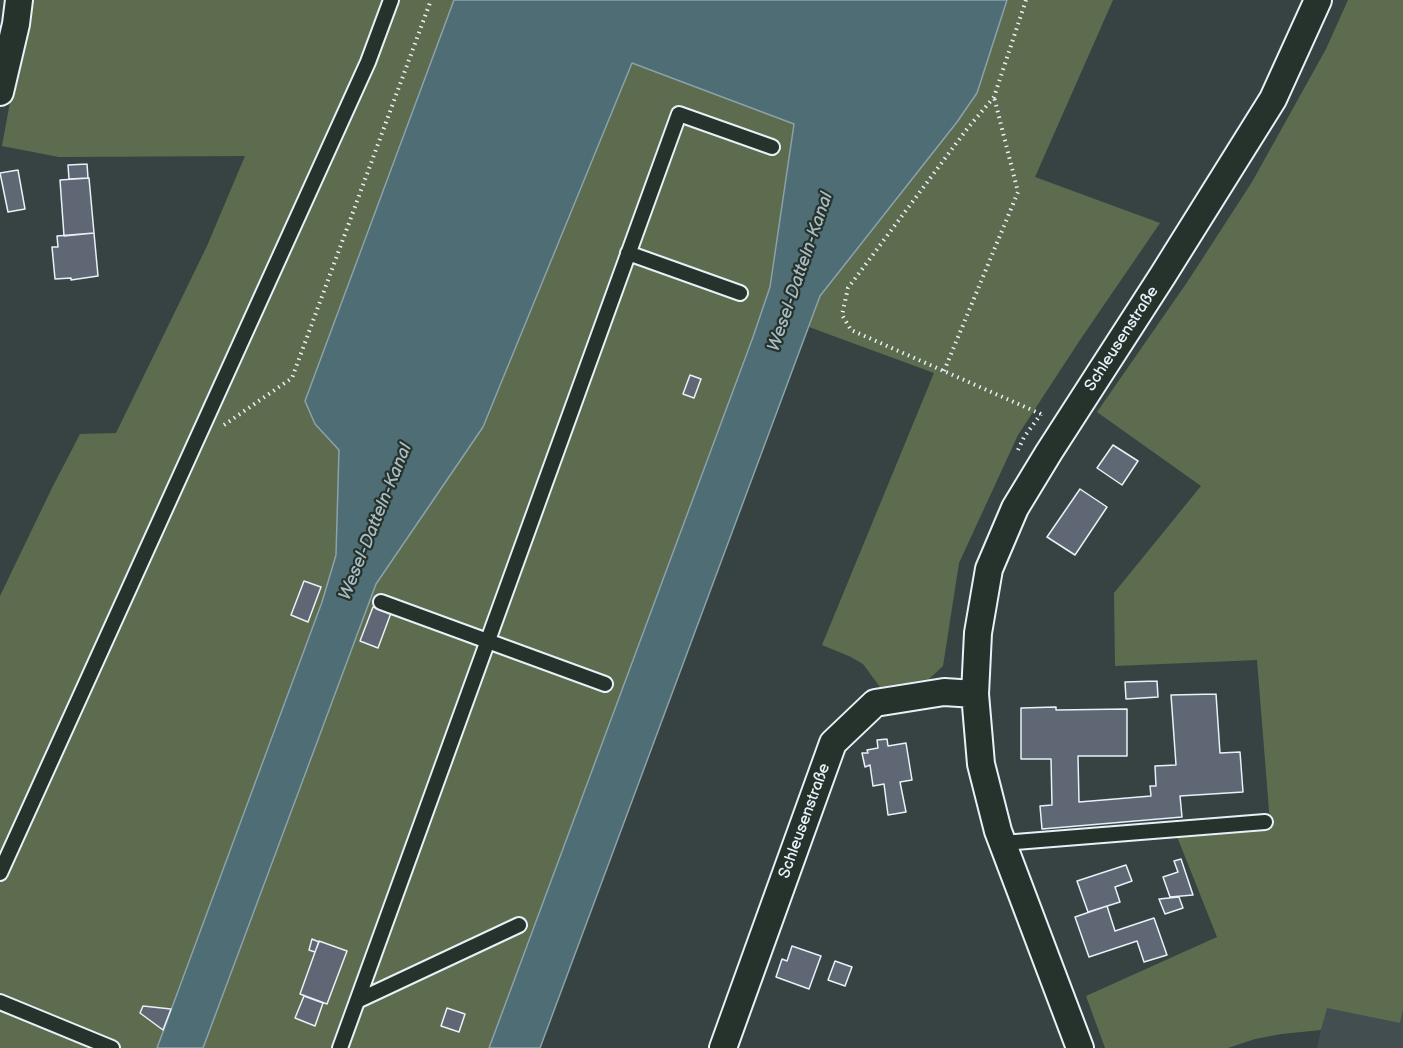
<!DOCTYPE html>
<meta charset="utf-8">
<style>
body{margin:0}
canvas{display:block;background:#374342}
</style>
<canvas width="1403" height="1048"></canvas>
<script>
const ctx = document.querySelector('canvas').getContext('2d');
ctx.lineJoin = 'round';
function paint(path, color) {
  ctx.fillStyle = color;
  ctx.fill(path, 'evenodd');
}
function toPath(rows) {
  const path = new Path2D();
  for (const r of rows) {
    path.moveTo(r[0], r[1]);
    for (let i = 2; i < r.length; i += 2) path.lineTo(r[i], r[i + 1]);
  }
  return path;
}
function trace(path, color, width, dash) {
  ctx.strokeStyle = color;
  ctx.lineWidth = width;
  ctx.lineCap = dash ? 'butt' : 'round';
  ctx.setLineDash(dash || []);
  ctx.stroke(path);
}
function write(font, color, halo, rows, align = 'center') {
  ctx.font = font + ' "Balsamiq Sans",sans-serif';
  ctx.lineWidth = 4.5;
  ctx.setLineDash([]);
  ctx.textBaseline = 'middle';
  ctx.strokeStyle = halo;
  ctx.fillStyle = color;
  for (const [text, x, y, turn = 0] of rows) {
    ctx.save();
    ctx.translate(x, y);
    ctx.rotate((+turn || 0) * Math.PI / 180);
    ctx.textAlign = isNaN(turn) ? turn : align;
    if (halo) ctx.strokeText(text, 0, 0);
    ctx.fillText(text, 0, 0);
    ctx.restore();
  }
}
paint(toPath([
 [1326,1007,1400,1023,1403,1010,1403,1048,1317,1048]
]), '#434e51');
paint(toPath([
 [26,0,454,0,305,401,315,424,339,450,336,555,322,602,157,1048,0,1048,0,596,52,488,80,434,116,433,207,246,245,156,59,157,2,146,21,42],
 [1007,0,1113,0,1035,177,1160,223,1080,340,1018,435,959,563,943,666,929,679,880,687,863,664,851,657,822,645,934,373,809,327,820,296,957,122,977,94],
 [1348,0,1403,0,1403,1010,1400,1023,1327,1008,1321,1030,1281,1034,1255,1039,1228,1048,1105,1048,1086,996,1217,937,1174,829,1270,823,1257,660,1115,666,1114,593,1201,486,1097,412,1188,281,1252,182,1326,49],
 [632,63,794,123,770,287,753,337,489,1048,203,1048,376,584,483,427]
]), '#5d6c4f');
const water = toPath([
 [454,0,1007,0,977,93,957,122,820,296,540,1048,489,1048,753,337,770,287,794,124,632,63,483,427,376,584,203,1048,157,1048,322,602,336,555,339,450,315,424,305,401,454,0]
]);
paint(water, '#4e6d74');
trace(water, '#8ca2a9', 1.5);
const building = toPath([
 [87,164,88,178,69,179,68,165,87,164],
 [18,170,25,209,8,212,0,173,18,170],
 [89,178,94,233,64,236,60,180,89,178],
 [94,233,98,276,71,280,71,278,55,279,52,247,58,247,57,236,94,233],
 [690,375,701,379,694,398,683,394,690,375],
 [1113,445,1138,461,1122,485,1097,468,1113,445],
 [1080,489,1107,507,1075,555,1047,537,1080,489],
 [304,581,321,587,308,622,291,615,304,581],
 [373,607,391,613,378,648,360,641,373,607],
 [1157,681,1158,697,1126,699,1125,682,1157,681],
 [1216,694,1220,753,1240,752,1243,792,1180,796,1182,817,1042,829,1040,806,1052,805,1051,759,1021,759,1021,708,1056,707,1056,710,1127,709,1127,756,1078,756,1079,802,1151,796,1150,786,1156,786,1155,766,1176,765,1171,695,1216,694],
 [887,739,888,746,906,743,912,780,900,782,906,812,888,815,884,784,873,786,870,765,865,767,862,753,868,753,867,750,878,748,877,740,887,739],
 [1181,859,1193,895,1170,897,1163,877,1178,872,1174,861,1181,859],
 [1126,865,1132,881,1115,887,1120,902,1088,912,1077,881,1126,865],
 [1179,897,1183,908,1165,914,1159,899,1179,897],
 [1107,906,1115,931,1154,918,1167,955,1144,962,1137,941,1089,957,1075,917,1107,906],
 [312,939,319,942,315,952,309,950,312,939],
 [319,941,347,951,327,1004,300,994,319,941],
 [792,946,821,956,809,989,776,977,782,959,787,961,792,946],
 [835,961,852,967,845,986,828,980,835,961],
 [304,996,323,1003,315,1026,295,1018,304,996],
 [143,1006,171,1009,163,1030,140,1013,143,1006],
 [447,1008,465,1014,459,1032,441,1026,447,1008]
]);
paint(building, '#5f6774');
trace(building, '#e8f1f8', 1.5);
const service = toPath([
 [628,253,740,293],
 [381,602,605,684],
 [1003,843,1265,822],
 [0,873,368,62,391,0],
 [357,1001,519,925],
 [0,1002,112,1048],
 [340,1048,679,114,772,147]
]);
const minor = toPath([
 [0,92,16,24,19,0],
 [723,1048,833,743,875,703,944,692,975,694],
 [1080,1048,998,831,981,764,975,694,978,633,989,569,1015,508,1049,452,1163,275,1273,99,1318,0]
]);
trace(service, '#e8f1f8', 18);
trace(minor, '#e8f1f8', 30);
trace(toPath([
 [1026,0,994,97,967,129,848,288,842,315,851,330,1041,414],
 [944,371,1018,192,994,97],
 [224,425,292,378,431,0],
 [1018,450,1024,437,1041,414]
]), '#e8f1f8', 4, [1.5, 4.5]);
trace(service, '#26332d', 14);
trace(minor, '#26332d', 26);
write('16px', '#e8f1f8', '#26332d', [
 ["Schleusenstraße",1122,339,-57],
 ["Schleusenstraße",805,821,-70]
]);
write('italic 18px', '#aabcc3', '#26332d', [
 ["Wesel-Datteln-Kanal",801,272,-71],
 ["Wesel-Datteln-Kanal",376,522,-68]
]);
</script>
